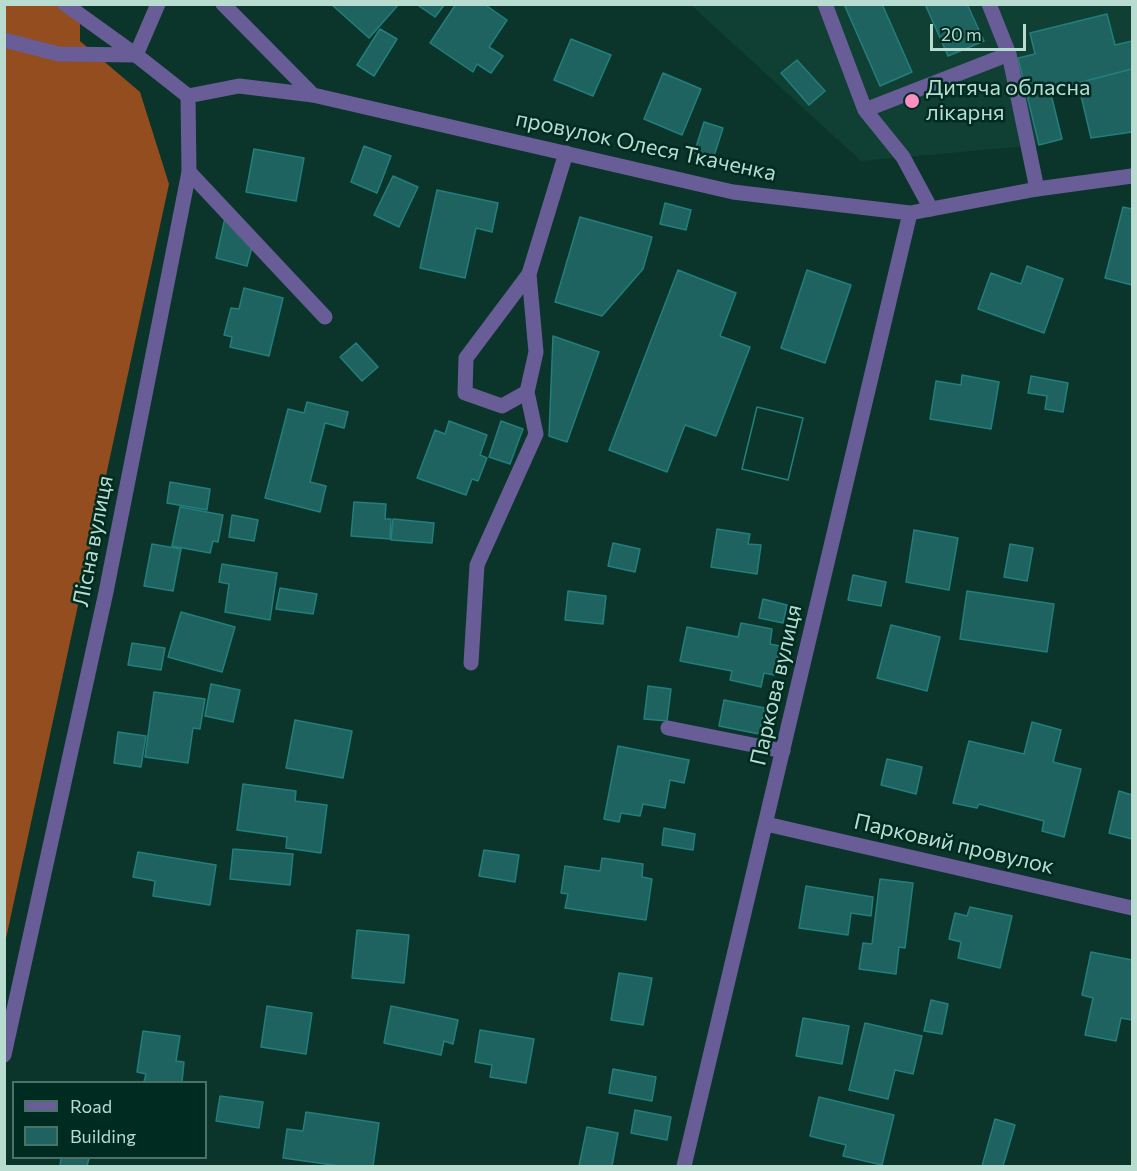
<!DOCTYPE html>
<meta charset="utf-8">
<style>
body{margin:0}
#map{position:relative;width:1137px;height:1171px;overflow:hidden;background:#0b352a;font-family:Commissioner,sans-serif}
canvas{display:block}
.frame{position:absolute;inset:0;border:6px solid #b8dccf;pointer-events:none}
.legend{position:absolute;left:12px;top:1081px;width:195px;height:78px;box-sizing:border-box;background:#002b20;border:2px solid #4a7266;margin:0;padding:8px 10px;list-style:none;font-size:18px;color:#b8dccf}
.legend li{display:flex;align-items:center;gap:12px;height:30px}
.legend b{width:30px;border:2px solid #4a7266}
.scale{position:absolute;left:930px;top:24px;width:96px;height:27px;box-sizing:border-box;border:3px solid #b8dccf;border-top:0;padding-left:8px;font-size:18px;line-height:21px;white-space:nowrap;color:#b8dccf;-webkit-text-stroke:4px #002b20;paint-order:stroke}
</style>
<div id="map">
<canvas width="1137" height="1171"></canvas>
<div class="frame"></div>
<ul class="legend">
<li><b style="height:8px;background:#685d97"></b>Road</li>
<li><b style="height:16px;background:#1e6360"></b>Building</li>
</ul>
<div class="scale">20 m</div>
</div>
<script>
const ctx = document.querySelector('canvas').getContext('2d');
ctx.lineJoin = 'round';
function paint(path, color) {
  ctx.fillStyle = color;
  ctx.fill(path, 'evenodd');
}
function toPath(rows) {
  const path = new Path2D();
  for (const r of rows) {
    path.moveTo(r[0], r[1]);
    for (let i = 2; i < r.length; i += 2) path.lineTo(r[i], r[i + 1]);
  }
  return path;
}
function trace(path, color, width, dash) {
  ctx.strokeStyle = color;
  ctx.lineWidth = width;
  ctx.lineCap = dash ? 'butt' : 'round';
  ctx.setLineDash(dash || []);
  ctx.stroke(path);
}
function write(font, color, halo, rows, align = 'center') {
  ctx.font = font + ' Commissioner,sans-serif';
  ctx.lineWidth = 5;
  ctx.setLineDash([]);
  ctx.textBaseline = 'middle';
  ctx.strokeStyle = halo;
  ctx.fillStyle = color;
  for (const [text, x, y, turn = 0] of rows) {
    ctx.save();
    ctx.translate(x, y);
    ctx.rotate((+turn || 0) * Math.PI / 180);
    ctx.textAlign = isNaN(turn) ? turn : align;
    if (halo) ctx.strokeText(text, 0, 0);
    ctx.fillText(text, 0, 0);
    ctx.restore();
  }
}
paint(toPath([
 [691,5,1132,5,1132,41,1115,45,1107,14,1030,33,1035,54,1018,58,1039,145,861,161]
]), '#0f4033');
paint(toPath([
 [5,5,80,5,80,41,140,92,169,184,5,943]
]), '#934d1e');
const building = toPath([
 [331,4,399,4,369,38,331,4],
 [420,4,445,4,435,17,419,6,420,4],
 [456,4,484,4,507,20,489,47,503,56,491,73,477,64,473,72,430,43,456,4],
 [844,4,882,4,912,72,880,86,844,4],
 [925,4,967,4,984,41,948,56,925,4],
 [1107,14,1115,45,1132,41,1132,69,1050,90,1062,139,1039,145,1018,58,1035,54,1030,33,1107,14],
 [380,29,397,39,374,76,357,65,380,29],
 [571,39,611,55,593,96,554,80,571,39],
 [797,60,825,91,809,105,781,73,797,60],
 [1132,69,1132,132,1091,138,1078,83,1132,69],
 [663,73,701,89,682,135,644,119,663,73],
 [704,122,723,128,713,159,694,153,704,122],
 [364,146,391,156,377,193,351,182,364,146],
 [254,149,304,158,296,201,246,192,254,149],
 [393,176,418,187,399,227,374,215,393,176],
 [437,190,498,203,492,232,476,228,465,278,420,268,437,190],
 [665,203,691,210,686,230,660,224,665,203],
 [1123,207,1132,209,1132,285,1105,278,1123,207],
 [580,217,652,237,643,269,602,316,555,302,580,217],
 [225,218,253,243,247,266,216,258,225,218],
 [1027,266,1063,279,1044,333,978,309,991,273,1021,284,1027,266],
 [678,270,736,293,720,336,750,347,716,436,685,425,667,472,609,450,678,270],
 [807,270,851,285,825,363,781,348,807,270],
 [244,288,283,298,269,356,230,347,232,337,224,335,231,308,239,309,244,288],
 [553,336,599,352,567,442,549,436,553,336],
 [356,343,378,367,362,381,340,357,356,343],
 [962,375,999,382,991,429,930,419,936,381,961,385,962,375],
 [1031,376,1068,383,1063,412,1045,409,1047,396,1028,393,1031,376],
 [307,402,348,412,344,428,325,423,310,482,326,486,320,512,265,498,288,409,304,413,307,402],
 [757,407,803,418,788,480,742,469,757,407],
 [757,407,803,418,788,480,742,469,757,407],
 [449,421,487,435,480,455,487,458,478,481,472,479,466,495,417,478,435,430,445,434,449,421],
 [501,421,523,429,510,464,489,457,501,421],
 [170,482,210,489,207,510,167,503,170,482],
 [354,502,386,504,385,519,391,519,390,539,351,536,354,502],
 [180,507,223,515,218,542,213,541,210,553,172,546,180,507],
 [232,515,258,520,254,541,229,537,232,515],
 [393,519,434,523,432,543,391,540,393,519],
 [717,529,750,534,748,544,761,545,757,574,711,567,717,529],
 [914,530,958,538,949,590,906,582,914,530],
 [613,543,640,549,635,572,608,566,613,543],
 [152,544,181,549,173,591,144,586,152,544],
 [1010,544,1033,548,1027,581,1004,577,1010,544],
 [222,564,277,573,270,620,225,612,229,584,219,582,222,564],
 [853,575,886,582,881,606,848,600,853,575],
 [280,588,317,594,313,614,276,609,280,588],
 [568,591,606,596,603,624,565,620,568,591],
 [967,591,1054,604,1047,652,960,639,967,591],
 [763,599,787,605,783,623,759,618,763,599],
 [181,612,235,627,222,672,168,657,181,612],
 [741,623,772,629,770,644,780,646,774,675,764,673,761,687,730,680,732,671,680,661,687,627,738,637,741,623],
 [891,625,940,637,927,691,877,678,891,625],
 [132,643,165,648,161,670,128,665,132,643],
 [211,684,240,690,233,722,205,716,211,684],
 [648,686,671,689,667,721,644,719,648,686],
 [154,692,205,699,200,729,193,728,188,763,145,757,154,692],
 [724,700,765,708,759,734,719,726,724,700],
 [295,720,352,731,343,778,286,768,295,720],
 [1032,722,1061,730,1053,762,1081,769,1064,837,1042,831,1044,821,979,804,977,808,953,803,969,741,1024,754,1032,722],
 [118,732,146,736,141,767,114,763,118,732],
 [618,746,689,760,684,783,670,780,665,808,643,804,640,816,621,813,619,822,604,819,618,746],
 [887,759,922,767,916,794,881,785,887,759],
 [243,784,296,791,295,801,327,805,321,853,286,848,287,837,237,830,243,784],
 [1119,791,1132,795,1132,839,1109,833,1119,791],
 [664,828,695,834,693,850,662,845,664,828],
 [233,849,293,854,290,885,230,879,233,849],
 [484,850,519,855,515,882,479,876,484,850],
 [138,852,216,865,210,905,153,896,155,881,133,877,138,852],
 [602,858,643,864,642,877,652,879,646,920,565,908,568,894,561,893,565,866,600,871,602,858],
 [880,879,913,883,905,948,899,947,896,974,859,969,863,943,872,944,880,879],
 [806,886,873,897,871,916,851,913,848,935,799,928,806,886],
 [970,907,1012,916,1000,968,958,958,961,942,949,939,955,913,967,916,970,907],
 [357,930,409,935,404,983,352,978,357,930],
 [1091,952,1132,960,1132,1020,1121,1018,1116,1041,1085,1035,1093,998,1082,995,1091,952],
 [619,973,652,978,643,1025,611,1020,619,973],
 [931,1000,948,1004,942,1034,924,1031,931,1000],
 [267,1006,312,1013,306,1054,261,1047,267,1006],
 [391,1006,458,1020,453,1044,444,1041,441,1055,384,1043,391,1006],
 [803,1018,849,1026,842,1064,796,1056,803,1018],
 [865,1023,922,1036,913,1074,895,1070,888,1099,849,1090,865,1023],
 [480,1030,534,1039,526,1083,490,1077,492,1065,475,1062,480,1030],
 [143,1031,180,1036,176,1061,184,1062,182,1082,144,1082,146,1074,137,1072,143,1031],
 [613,1069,656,1077,652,1101,609,1093,613,1069],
 [220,1096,263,1102,259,1128,216,1121,220,1096],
 [819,1097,894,1115,882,1165,843,1156,846,1145,810,1136,819,1097],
 [635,1110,671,1117,667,1140,631,1133,635,1110],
 [306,1112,379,1123,373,1166,340,1166,283,1158,287,1129,303,1131,306,1112],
 [995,1119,1015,1125,1003,1166,982,1166,995,1119],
 [587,1127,618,1133,612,1166,579,1166,587,1127],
 [61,1158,89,1158,87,1166,60,1166,61,1158]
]);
paint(building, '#1e6360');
trace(building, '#227f7c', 1.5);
trace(toPath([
 [65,4,136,55],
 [223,4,313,95],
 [825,4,865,110,1009,54,989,4],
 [4,40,59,54,136,55],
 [1009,54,1037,189],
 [136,55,158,4],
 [865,110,903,157,931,209],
 [189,172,325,317],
 [527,392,502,406,465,393,466,358,529,274],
 [471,663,477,565,536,434,527,392,536,352,529,274,566,153],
 [668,728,783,751]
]), '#685d97', 15);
trace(toPath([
 [188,96,239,86,313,95,733,192,910,213,1037,189,1132,176],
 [766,824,1132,908],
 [4,1055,106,592,189,172,188,96,136,55],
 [684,1166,910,213]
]), '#685d97', 15);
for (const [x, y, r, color] of [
 [912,101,8,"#fc8fc2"]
]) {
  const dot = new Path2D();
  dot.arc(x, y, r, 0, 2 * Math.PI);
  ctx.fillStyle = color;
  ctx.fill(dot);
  trace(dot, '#002b20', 2);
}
write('22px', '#b8dccf', '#002b20', [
 ["Дитяча обласна",926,88],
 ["лікарня",926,113]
], 'left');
write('22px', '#b8dccf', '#002b20', [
 ["провулок Олеся Ткаченка",646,146,12],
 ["Лісна вулиця",93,541,-79],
 ["Паркова вулиця",776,685,-77],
 ["Парковий провулок",954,844,13]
]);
</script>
